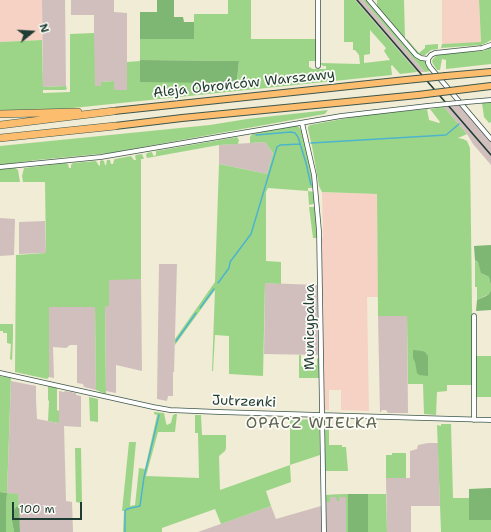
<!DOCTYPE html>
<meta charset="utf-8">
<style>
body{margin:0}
#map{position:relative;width:491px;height:532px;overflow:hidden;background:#f0ecd5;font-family:"Shantell Sans",sans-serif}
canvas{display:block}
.north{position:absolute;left:12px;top:12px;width:40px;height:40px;-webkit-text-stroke:3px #fdfcf7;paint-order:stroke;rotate:72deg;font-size:11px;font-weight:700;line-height:16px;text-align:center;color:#1f3d34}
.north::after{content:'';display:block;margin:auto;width:14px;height:18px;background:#1f3d34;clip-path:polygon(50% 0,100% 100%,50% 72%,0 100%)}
.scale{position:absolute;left:12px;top:502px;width:70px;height:18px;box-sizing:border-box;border:2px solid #1f3d34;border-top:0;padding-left:5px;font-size:12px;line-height:14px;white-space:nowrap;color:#1f3d34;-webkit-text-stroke:3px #fdfcf7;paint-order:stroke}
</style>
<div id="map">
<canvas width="491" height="532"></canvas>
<div class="north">N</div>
<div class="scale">100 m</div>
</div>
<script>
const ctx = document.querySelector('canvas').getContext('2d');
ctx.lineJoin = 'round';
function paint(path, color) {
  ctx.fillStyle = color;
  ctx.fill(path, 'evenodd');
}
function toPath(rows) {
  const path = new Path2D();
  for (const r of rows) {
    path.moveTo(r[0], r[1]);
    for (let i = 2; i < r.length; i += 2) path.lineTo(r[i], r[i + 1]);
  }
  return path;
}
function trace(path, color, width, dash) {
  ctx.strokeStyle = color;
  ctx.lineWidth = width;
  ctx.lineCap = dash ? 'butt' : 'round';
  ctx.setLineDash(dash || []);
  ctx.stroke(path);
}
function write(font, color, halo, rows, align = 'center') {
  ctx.font = font + ' "Shantell Sans",sans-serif';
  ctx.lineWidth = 3.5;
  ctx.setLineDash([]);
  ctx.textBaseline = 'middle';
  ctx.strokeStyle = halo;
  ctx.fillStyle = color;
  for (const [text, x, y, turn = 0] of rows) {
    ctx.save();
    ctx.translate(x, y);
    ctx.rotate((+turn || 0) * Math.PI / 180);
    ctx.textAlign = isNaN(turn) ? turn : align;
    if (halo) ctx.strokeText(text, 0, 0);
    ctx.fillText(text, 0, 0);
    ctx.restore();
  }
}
paint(toPath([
 [0,0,42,0,42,40,0,42],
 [442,0,479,0,481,43,442,44],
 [322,192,377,194,378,297,367,297,369,411,341,410,341,390,329,390,329,410,324,410,321,238,323,237]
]), '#f6d2c4');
paint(toPath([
 [42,0,65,0,66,86,43,87],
 [71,0,114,0,114,12,127,13,127,90,114,90,114,81,101,82,101,86,94,86,94,15,71,15],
 [355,0,363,0,425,72,417,72],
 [459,105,491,142,491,165,473,144,467,134,444,107],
 [265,142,273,153,267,174,219,164,219,145],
 [0,218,15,219,14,255,0,256],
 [45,221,46,253,19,254,19,222],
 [159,264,177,264,174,372,173,372,173,396,168,396,167,401,157,399],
 [109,279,141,279,142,371,116,365,116,393,106,391,105,306,109,305],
 [265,283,317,285,318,355,264,354],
 [48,307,95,307,96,390,84,387,83,384,77,383,77,345,70,345,66,348,53,347,54,378,49,377],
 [378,316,407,316,408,413,388,413,386,410,382,410,380,413],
 [11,381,36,386,36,399,37,419,59,423,59,391,64,392,65,391,76,393,76,395,81,396,81,427,64,426,66,501,72,502,73,532,20,532,18,495,7,493],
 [428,443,438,443,440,506,411,506,411,532,387,532,386,478,410,478,410,451,417,449,418,445],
 [348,494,348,532,326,532,325,495],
 [271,506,276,519,321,506,323,532,198,532]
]), '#d1bfbe');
paint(toPath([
 [228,0,251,0,251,39,316,39,316,61,309,61,309,67,313,69,326,69,326,66,323,66,320,63,360,64,359,55,355,50,353,50,353,42,344,42,344,0,355,0,417,72,400,74,392,65,391,66,392,75,63,109,15,110,0,112,0,42,42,40,43,87,66,86,67,89,65,90,43,90,43,93,70,92,70,34,94,33,95,86,101,86,101,82,114,81,114,90,127,90,127,62,140,61,141,82,237,80,239,61,140,60,140,39,194,39,194,14,228,14],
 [370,30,386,48,384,51,390,60,364,63,364,55,370,54],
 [363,0,367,0,416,57,424,60,430,71,425,72],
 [377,0,404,0,405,38,404,38,376,6,376,5,377,5],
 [479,0,491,0,491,40,486,43,481,45,441,48,442,44,481,42],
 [407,39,419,53,425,48,425,45,438,44,438,49,431,50,425,55,421,55,420,56,418,54,407,41],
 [491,48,491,64,446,69,446,60,442,59,440,70,437,70,433,64,432,61,433,59,437,55,445,53,483,51],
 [491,102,491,122,489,123,484,117,482,103],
 [444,107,467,134,458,138,463,139,467,141,470,148,473,385,447,385,447,391,437,392,436,415,424,414,423,384,408,384,407,316,378,316,377,194,322,192,319,186,312,146,308,129,308,127,310,125,364,115,427,109,429,120,439,123,440,122,430,109],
 [328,110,325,114,110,153,37,160,0,165,0,146,210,125,247,119],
 [295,125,298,126,302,131,314,187,313,188,308,188,308,191,314,192,315,203,313,204,309,205,308,191,268,188,266,192,266,261,281,262,281,284,265,283,263,376,229,374,229,336,215,335,213,371,212,371,215,290,175,345,175,339,215,282,219,164,267,174,273,153,265,142,250,143,250,137,252,134],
 [237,137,239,140,238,144,219,145,147,158,146,155,147,153,152,152,153,155,154,156,156,155,156,151],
 [142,154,144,159,141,159,141,279,109,280,109,306,105,306,106,394,96,390,95,307,49,307,49,377,47,379,15,372,16,255,46,253,45,182,23,182,22,176,24,168,66,163,68,164,69,168,71,168,71,165,73,163,96,161,99,166,100,165,100,161,102,160,104,161,105,165,106,165,107,160,110,160,111,164,113,164,114,160,115,159,131,156,134,160,136,160,135,156,136,155],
 [15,168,18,170,20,182,0,182,0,169],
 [309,207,315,207,318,238,313,238],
 [475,260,478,262,483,274,489,277,491,286,491,290,489,294,477,300,477,287,475,287],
 [0,324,13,324,13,335,12,363,12,360,10,359,11,344,7,343,7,333,3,333,3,331,0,331],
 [299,355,301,355,301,366,317,365,317,358,319,359,319,378,299,378],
 [475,356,491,356,491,397,475,397],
 [0,376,11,378,7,493,18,494,19,505,15,508,13,513,12,521,14,532,6,532,6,508,7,493,0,492],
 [49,386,57,388,57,410,59,411,59,423,48,421,49,401,48,400,48,387],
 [89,397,98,399,98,422,90,421],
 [154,412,164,413,166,423,167,425,171,423,173,415,175,414,177,414,175,432,158,432,146,476,199,478,198,433,195,433,195,415,201,415,202,435,226,435,226,448,225,451,219,456,220,490,290,465,290,420,319,419,320,455,290,465,291,482,266,491,271,506,221,524,215,509,162,528,162,532,123,532,124,511,122,511,129,442,136,442,130,506,135,505,139,468,145,469,157,415,154,414],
 [441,424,451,424,453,498,469,498,469,520,491,520,491,532,441,532,437,425,441,426],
 [325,426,329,426,329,445,342,445,342,447,346,447,348,471,325,471],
 [75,448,81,448,82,503,76,502],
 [392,453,406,453,406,478,386,478,386,455,392,455],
 [348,494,348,532,346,532,346,497,339,497,339,501,337,501,336,497,330,497,330,501,328,503,326,501,325,495],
 [368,494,386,494,387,532,368,532]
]), '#9dd588');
paint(toPath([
 [157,0,174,0,174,17,183,17,184,22,194,22,194,39,140,39,140,12,157,12],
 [140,60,239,61,237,80,224,83,140,82],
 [491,245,491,286,489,277,481,273,478,262,475,260,474,246],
 [491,290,491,310,476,311,477,300,486,296,489,294],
 [413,350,422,351,425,352,428,356,428,376,419,375,417,373,415,362,413,358],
 [491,488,491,520,469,520,469,489],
 [0,492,7,493,6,508,6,532,0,532],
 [348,494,368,494,368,532,348,532],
 [19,505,20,532,14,532,12,521,13,513,15,508]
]), '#7eb674');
trace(toPath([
 [256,135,291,132,295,133,298,137,306,163,311,185],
 [311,143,446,135,459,124],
 [218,283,229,268,230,262,251,234,277,147,280,145,300,144],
 [200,308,214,289],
 [176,341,196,313],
 [125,532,125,511,127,509,140,506,144,477,159,415]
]), '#4db4cc', 1.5);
const street = toPath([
 [318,0,318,66],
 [369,0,416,55,421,58,428,59],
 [428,59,428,63,430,67,491,139],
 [428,59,431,55,435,53,482,48,491,45],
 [467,102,491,100],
 [302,123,314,175,319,231,324,532],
 [0,167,101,157,341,116,427,106],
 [474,316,474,420],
 [0,373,153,407,170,410,219,412,491,420]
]);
const primary = toPath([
 [446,76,491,72],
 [458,90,491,86],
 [114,111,406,80],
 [115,126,182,118,418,95]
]);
const highway = toPath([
 [0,114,78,112],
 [0,125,114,111],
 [0,138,115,126]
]);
trace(street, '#3e574c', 5.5);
trace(primary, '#3e574c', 8);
trace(highway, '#3e574c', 8);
trace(street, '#fff', 4);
trace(primary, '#fcbd6f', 6);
trace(highway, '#fcbd6f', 7);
trace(toPath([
 [357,0,491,155]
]), '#1f3d34', 1.5);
const streetBridge = toPath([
 [427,106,467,102]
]);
const primaryBridge = toPath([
 [406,80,446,76],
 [418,95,458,90]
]);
trace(streetBridge, '#3e574c', 5.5, []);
trace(primaryBridge, '#3e574c', 8, []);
trace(streetBridge, '#fff', 4);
trace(primaryBridge, '#fcbd6f', 6);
write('14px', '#1f3d34', '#fdfcf7', [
 ["Aleja Obrońców Warszawy",244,84,-6],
 ["Municypalna",310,327,-90],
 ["Jutrzenki",244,402,2]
]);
ctx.letterSpacing = '1px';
write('16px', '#5d6552', '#fdfcf7', [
 ["OPACZ WIELKA",312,424]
]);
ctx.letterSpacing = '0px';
</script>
